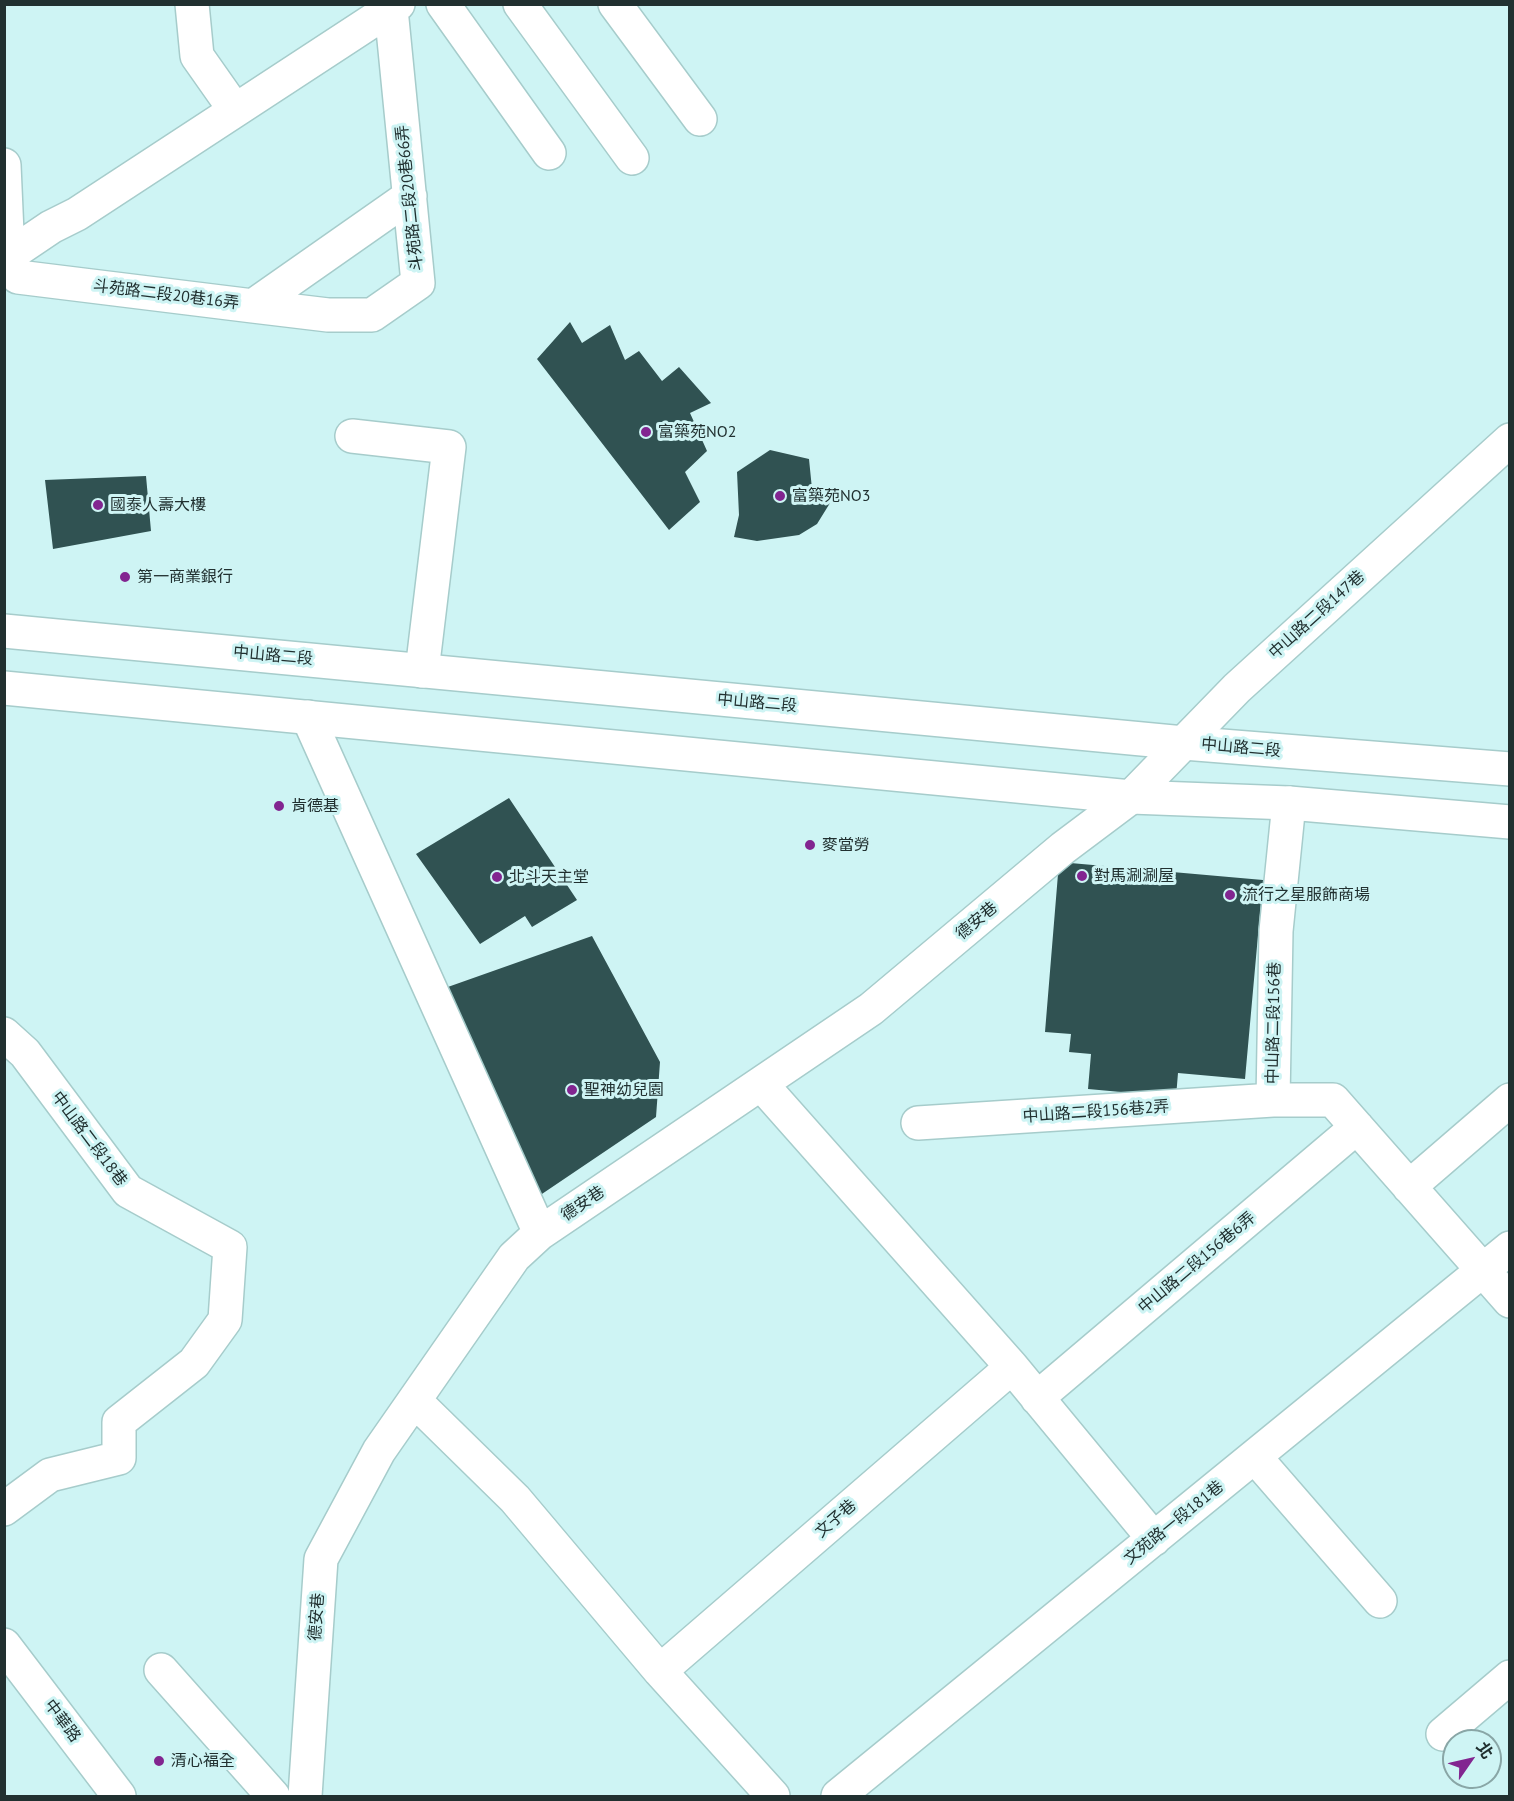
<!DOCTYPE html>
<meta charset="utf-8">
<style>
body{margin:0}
#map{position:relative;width:1514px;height:1801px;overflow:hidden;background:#cef4f4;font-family:"PT Sans","Noto Sans TC",sans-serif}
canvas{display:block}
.frame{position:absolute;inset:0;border:6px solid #213030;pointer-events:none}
.north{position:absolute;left:1442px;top:1729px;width:60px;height:60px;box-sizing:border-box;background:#cef4f4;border:2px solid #89a6a6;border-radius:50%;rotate:56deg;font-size:16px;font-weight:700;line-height:24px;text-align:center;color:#213030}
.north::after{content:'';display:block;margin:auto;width:21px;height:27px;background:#822590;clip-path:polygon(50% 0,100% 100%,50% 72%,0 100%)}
</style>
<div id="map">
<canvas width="1514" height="1801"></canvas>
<div class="frame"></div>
<div class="north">北</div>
</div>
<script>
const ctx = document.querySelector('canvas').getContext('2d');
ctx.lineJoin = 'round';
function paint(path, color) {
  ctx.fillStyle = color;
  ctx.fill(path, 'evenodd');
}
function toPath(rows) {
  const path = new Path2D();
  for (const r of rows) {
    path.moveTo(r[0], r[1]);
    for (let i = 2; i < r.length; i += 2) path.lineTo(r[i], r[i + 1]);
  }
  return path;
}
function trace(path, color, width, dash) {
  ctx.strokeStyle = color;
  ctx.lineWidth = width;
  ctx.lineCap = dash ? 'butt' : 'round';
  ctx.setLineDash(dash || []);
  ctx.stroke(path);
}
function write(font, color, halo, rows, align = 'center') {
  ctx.font = font + ' "PT Sans","Noto Sans TC",sans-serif';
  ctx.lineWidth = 6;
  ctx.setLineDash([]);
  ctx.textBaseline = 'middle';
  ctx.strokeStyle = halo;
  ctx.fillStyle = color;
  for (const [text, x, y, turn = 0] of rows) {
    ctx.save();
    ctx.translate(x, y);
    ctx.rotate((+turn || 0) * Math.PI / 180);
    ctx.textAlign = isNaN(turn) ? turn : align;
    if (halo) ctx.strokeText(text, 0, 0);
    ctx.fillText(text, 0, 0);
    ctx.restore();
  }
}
paint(toPath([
 [570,322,582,343,610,325,625,360,639,351,662,381,679,367,711,403,690,413,707,451,685,472,700,502,669,530,537,359],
 [770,450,809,459,812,489,830,503,817,524,799,535,757,541,734,537,739,515,737,472],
 [146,476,151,531,53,549,45,480],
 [509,798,577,900,532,927,525,916,480,944,416,854],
 [1059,862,1263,880,1245,1079,1178,1073,1176,1097,1088,1089,1091,1054,1069,1052,1071,1034,1045,1032],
 [592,936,660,1062,656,1117,533,1200,445,988]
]), '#305252');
const minor = toPath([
 [192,4,197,56,235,110],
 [398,4,77,214,51,227,8,256,18,277,253,306,410,196],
 [443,4,549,153],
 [520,4,632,158],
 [615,4,700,119],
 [4,165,8,256,4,258],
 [253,306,328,315,372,315,418,283,391,9],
 [352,436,449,447,422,671],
 [308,717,540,1233],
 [1289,803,1276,931,1273,1100,1333,1100,1510,1301],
 [4,1034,25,1053,128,1191,230,1247,225,1320,194,1363,119,1422,119,1458,50,1475,4,1509],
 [762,1085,1012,1367,1154,1539],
 [918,1123,1273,1100],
 [1409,1187,1510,1100],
 [1037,1398,1357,1127],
 [415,1401,515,1499,660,1671,773,1796],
 [1255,1457,1380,1601],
 [161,1670,273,1796],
 [660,1671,1012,1367],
 [1443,1734,1510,1677],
 [305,1796,321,1559,379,1451,514,1257,540,1233,871,1009,1063,848,1131,797,1237,688,1510,440],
 [838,1796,1510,1248]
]);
const major = toPath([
 [4,631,1184,743,1510,769],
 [4,688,1131,797,1289,803,1510,822],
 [4,1645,119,1796]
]);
trace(minor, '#a6cccb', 36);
trace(major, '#a6cccb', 36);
trace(minor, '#fff', 33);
trace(major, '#fff', 33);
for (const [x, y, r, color] of [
 [646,432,6,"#822590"],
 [780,496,6,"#822590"],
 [98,505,6,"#822590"],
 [125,577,6,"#822590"],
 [279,806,6,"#822590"],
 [810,845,6,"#822590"],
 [1082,876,6,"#822590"],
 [497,877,6,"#822590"],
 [1230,895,6,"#822590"],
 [572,1090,6,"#822590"],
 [159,1761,6,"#822590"]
]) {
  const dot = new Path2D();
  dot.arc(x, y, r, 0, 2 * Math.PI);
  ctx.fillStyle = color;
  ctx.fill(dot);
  trace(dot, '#cef4f4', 2);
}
write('16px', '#213030', '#cef4f4', [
 ["斗苑路二段20巷66弄",410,198,-96],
 ["斗苑路二段20巷16弄",166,295,7],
 ["中山路二段147巷",1317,615,-42],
 ["中山路二段",273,656,5],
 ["中山路二段",757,703,5],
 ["中山路二段",1241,748,5],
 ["德安巷",977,921,-40],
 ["中山路二段156巷",1274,1023,-89],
 ["中山路二段156巷2弄",1096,1112,-4],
 ["中山路二段18巷",89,1139,53],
 ["德安巷",583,1204,-34],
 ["中山路二段156巷6弄",1197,1263,-40],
 ["文子巷",836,1519,-41],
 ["文苑路一段181巷",1174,1523,-39],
 ["德安巷",317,1617,-86],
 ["中華路",62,1721,53]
]);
write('16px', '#213030', '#cef4f4', [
 ["富築苑NO2",658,432],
 ["富築苑NO3",792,496],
 ["國泰人壽大樓",110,505],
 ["第一商業銀行",137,577],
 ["肯德基",291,806],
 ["麥當勞",822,845],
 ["對馬涮涮屋",1094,876],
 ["北斗天主堂",509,877],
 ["流行之星服飾商場",1242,895],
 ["聖神幼兒園",584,1090],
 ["清心福全",171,1761]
], 'left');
</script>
